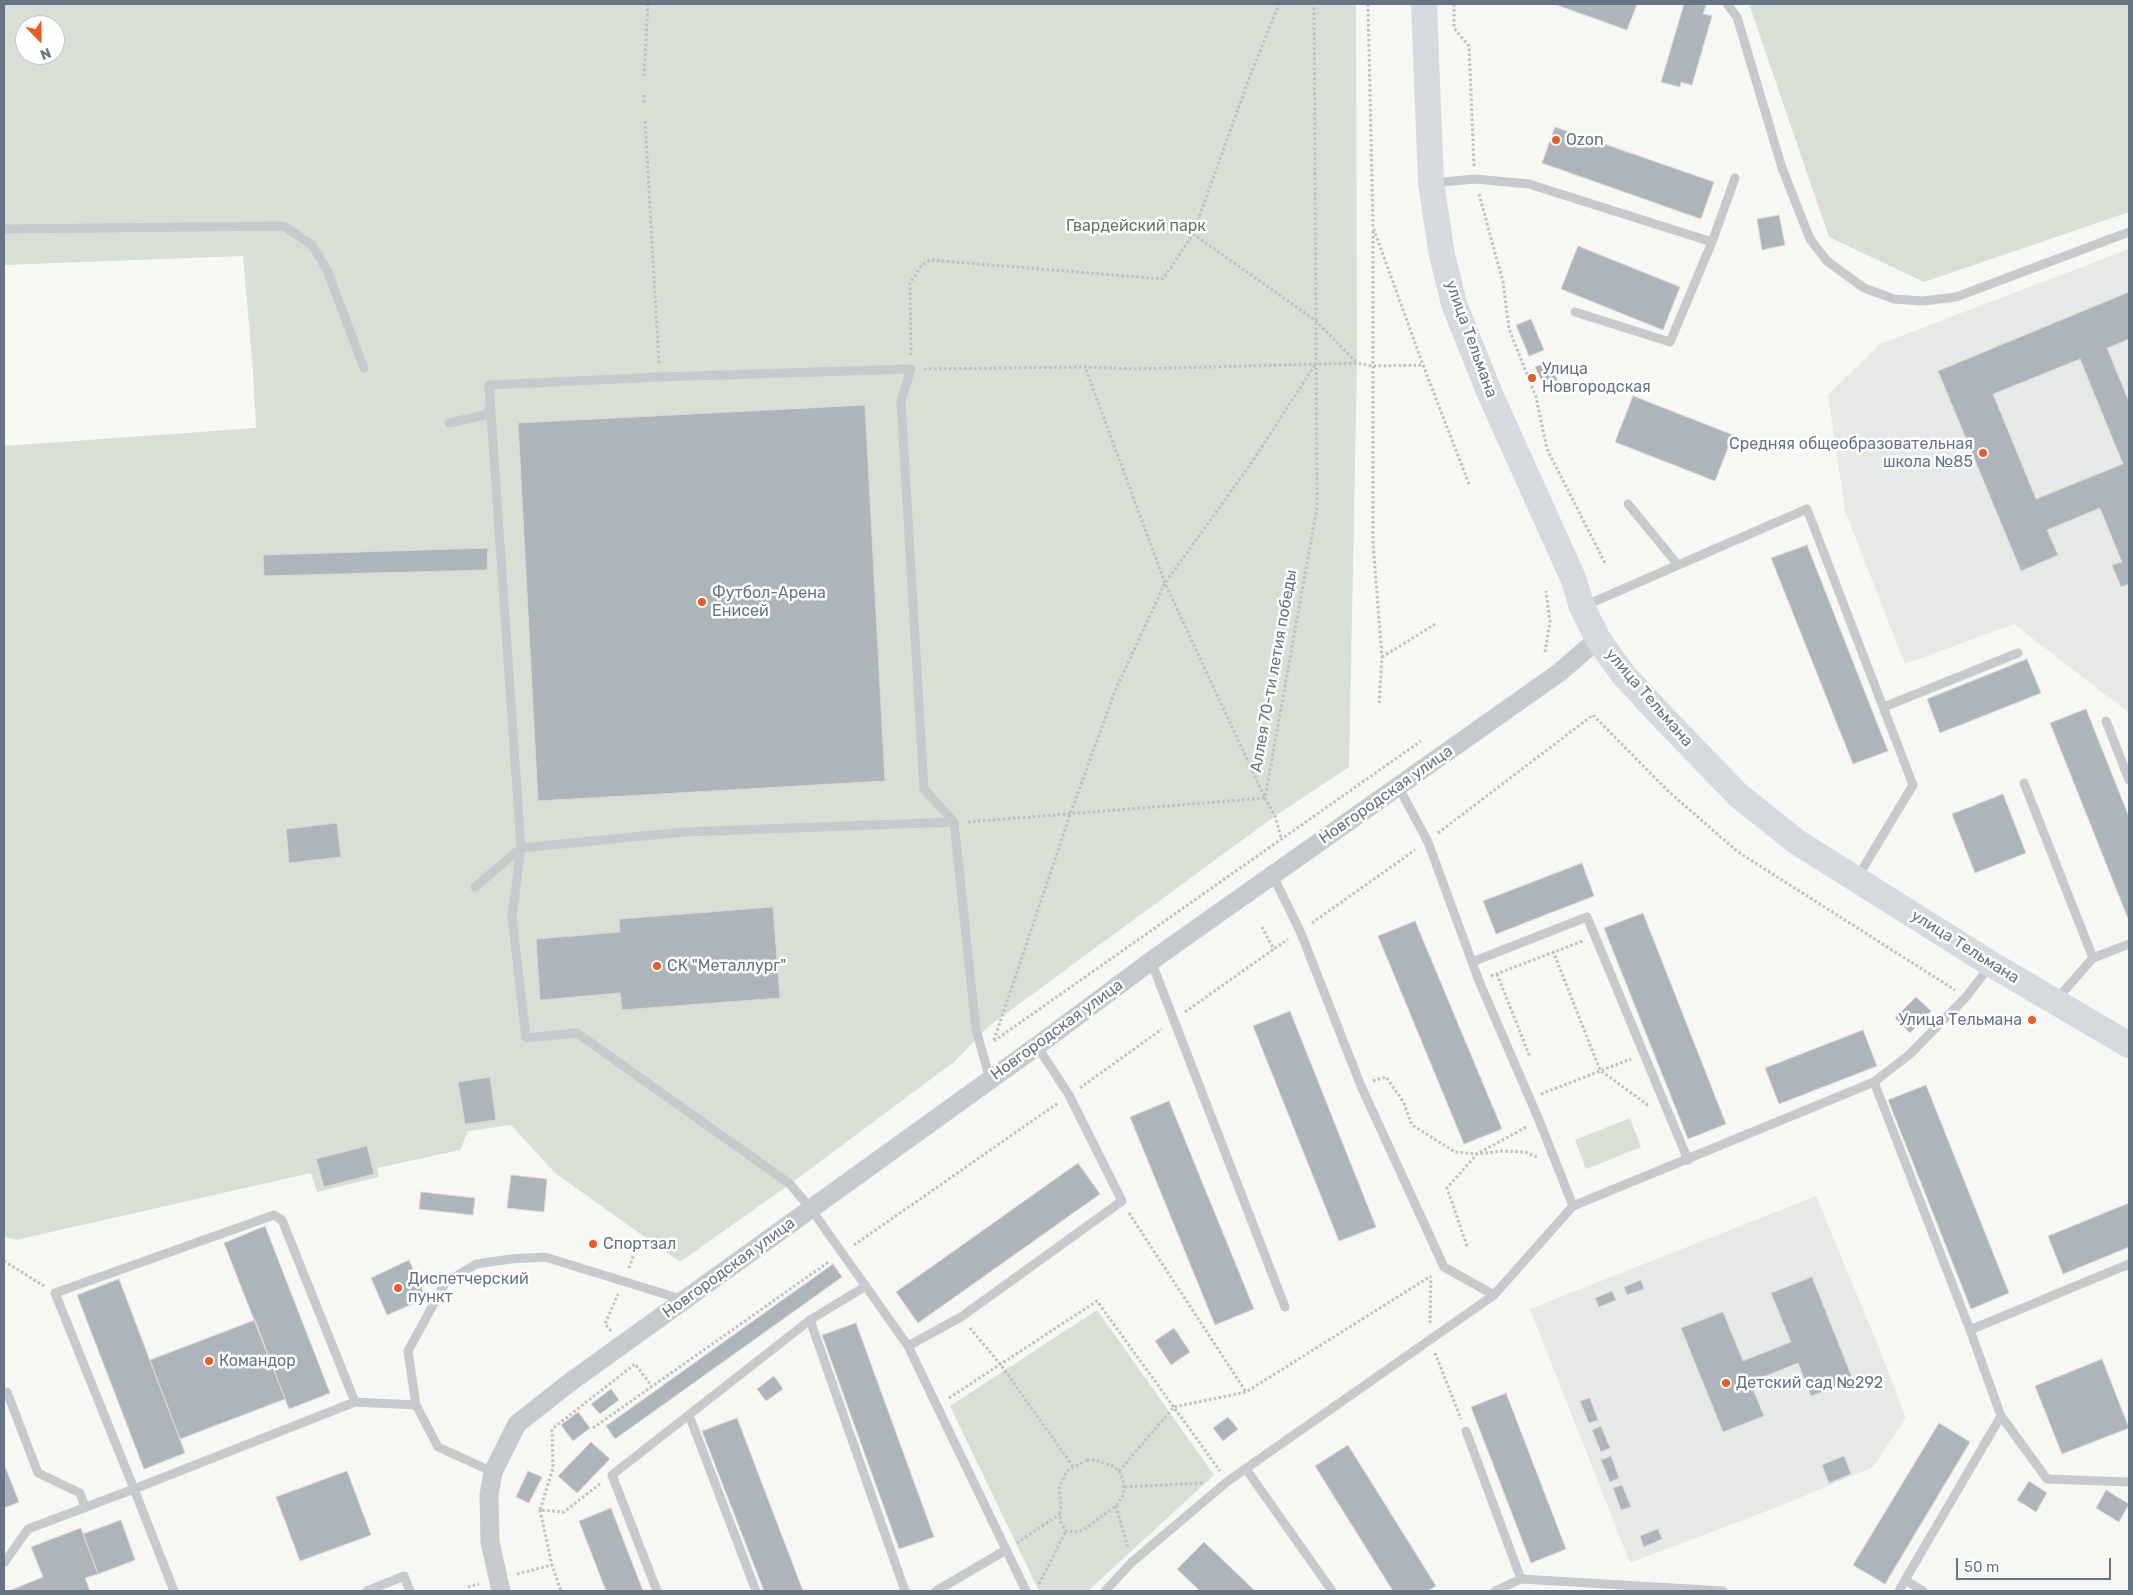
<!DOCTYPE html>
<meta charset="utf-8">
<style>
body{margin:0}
#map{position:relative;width:2133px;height:1595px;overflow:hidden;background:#f7f7f4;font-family:Rubik,sans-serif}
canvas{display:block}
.frame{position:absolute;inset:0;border:5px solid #657586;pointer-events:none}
.north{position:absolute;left:15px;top:15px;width:50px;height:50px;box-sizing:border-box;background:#fff;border:1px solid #c1c8cf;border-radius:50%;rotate:158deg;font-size:14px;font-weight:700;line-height:20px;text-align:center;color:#657586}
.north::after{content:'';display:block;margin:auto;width:18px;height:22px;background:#e95c22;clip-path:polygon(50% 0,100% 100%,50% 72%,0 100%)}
.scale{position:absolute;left:1956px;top:1558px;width:155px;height:22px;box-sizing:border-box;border:2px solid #657586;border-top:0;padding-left:6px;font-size:15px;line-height:18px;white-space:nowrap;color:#657586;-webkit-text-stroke:4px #fff;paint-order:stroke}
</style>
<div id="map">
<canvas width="2133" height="1595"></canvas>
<div class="frame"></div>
<div class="north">N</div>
<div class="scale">50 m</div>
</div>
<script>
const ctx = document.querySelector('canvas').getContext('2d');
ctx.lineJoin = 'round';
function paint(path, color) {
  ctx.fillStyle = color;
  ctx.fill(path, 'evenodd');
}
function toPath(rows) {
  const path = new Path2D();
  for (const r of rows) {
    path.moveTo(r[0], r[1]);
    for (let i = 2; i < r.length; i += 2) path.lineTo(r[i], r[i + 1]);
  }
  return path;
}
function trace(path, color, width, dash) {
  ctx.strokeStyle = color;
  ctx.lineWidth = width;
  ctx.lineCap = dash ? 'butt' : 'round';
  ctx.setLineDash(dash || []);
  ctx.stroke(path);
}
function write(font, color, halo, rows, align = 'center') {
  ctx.font = font + ' Rubik,sans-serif';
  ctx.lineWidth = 5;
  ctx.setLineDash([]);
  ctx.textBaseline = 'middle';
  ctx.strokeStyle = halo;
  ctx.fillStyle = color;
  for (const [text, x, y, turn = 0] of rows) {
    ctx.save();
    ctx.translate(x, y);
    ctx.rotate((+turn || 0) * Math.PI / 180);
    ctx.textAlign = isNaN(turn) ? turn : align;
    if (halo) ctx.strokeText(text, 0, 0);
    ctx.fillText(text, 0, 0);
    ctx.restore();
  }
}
paint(toPath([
 [2129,249,2129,713,2014,624,1905,664,1845,511,1828,395,1880,344],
 [1816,1196,1879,1348,1906,1418,1873,1467,1785,1504,1630,1563,1530,1309]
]), '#e7e9e7');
paint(toPath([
 [4,4,1356,4,1357,363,1349,767,1275,816,989,1026,954,1062,790,1184,680,1262,555,1173,511,1125,468,1131,460,1150,377,1168,379,1177,317,1192,311,1173,16,1240,4,1237,4,446,256,428,253,371,243,256,4,265],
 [25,25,55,25,55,55,25,55],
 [1749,4,2129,4,2129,212,1924,282,1829,237],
 [1630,1118,1641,1147,1586,1169,1575,1140],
 [1097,1310,1214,1475,1088,1591,1039,1591,950,1406]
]), '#d8dfd4');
const building = toPath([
 [1554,4,1637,4,1627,30,1554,4],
 [1684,4,1706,5,1703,14,1712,16,1692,85,1681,82,1680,87,1661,82,1684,4],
 [1555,127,1714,182,1701,219,1542,163,1555,127],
 [1779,215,1785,245,1762,250,1757,219,1779,215],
 [1578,246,1680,287,1663,330,1561,289,1578,246],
 [2129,292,2129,339,2107,348,2129,402,2129,584,2121,587,2112,565,2122,562,2100,508,2047,530,2058,555,2021,571,1938,371,2129,292],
 [2080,359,2123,464,2036,499,1993,394,2080,359],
 [1531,319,1544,350,1529,356,1516,325,1531,319],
 [1549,361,1559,384,1546,390,1535,367,1549,361],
 [1633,396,1733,435,1715,481,1615,442,1633,396],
 [865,405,885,781,538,801,518,423,865,405],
 [1807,545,1888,751,1853,764,1771,558,1807,545],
 [488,548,487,570,264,576,263,555,488,548],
 [2027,659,2041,693,1940,733,1927,699,2027,659],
 [2086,709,2129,817,2129,921,2050,723,2086,709],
 [2003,794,2026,853,1975,873,1952,814,2003,794],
 [337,823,341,857,289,863,286,829,337,823],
 [1582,863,1594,896,1496,934,1483,901,1582,863],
 [773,907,780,998,622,1010,620,993,540,1000,536,939,620,932,619,919,773,907],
 [1643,913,1726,1124,1688,1139,1604,928,1643,913],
 [1415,921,1502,1129,1464,1144,1378,936,1415,921],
 [1916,997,1931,1011,1910,1033,1895,1018,1916,997],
 [1290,1011,1376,1227,1339,1241,1253,1026,1290,1011],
 [1863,1030,1877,1066,1779,1104,1765,1068,1863,1030],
 [490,1077,496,1120,465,1124,458,1082,490,1077],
 [1926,1085,2009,1293,1971,1309,1888,1100,1926,1085],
 [1169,1101,1254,1309,1215,1325,1130,1117,1169,1101],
 [367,1146,374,1174,324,1187,316,1159,367,1146],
 [1078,1163,1100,1194,918,1323,896,1292,1078,1163],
 [511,1175,547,1179,544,1212,507,1208,511,1175],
 [421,1192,475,1198,473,1215,419,1209,421,1192],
 [2129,1203,2129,1247,2063,1274,2048,1236,2129,1203],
 [265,1226,330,1393,289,1409,224,1243,265,1226],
 [409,1260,426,1298,387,1315,371,1278,409,1260],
 [833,1264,842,1277,615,1439,606,1426,833,1264],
 [1812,1277,1853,1380,1811,1396,1798,1363,1750,1382,1764,1416,1723,1432,1681,1328,1723,1312,1743,1361,1791,1342,1771,1293,1812,1277],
 [119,1279,185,1453,144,1469,77,1295,119,1279],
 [1641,1280,1644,1289,1627,1295,1624,1287,1641,1280],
 [1612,1291,1616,1300,1599,1307,1595,1298,1612,1291],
 [255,1320,285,1399,180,1439,150,1360,255,1320],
 [856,1323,934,1537,899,1549,822,1335,856,1323],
 [1174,1328,1190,1352,1171,1365,1155,1341,1174,1328],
 [2102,1359,2129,1428,2062,1454,2035,1386,2102,1359],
 [774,1376,783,1389,766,1401,757,1389,774,1376],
 [611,1389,619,1400,600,1414,591,1404,611,1389],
 [1506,1393,1566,1549,1531,1563,1471,1407,1506,1393],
 [1590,1398,1598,1420,1589,1423,1580,1401,1590,1398],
 [578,1412,590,1428,573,1441,561,1425,578,1412],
 [1228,1417,1238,1429,1223,1441,1213,1428,1228,1417],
 [737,1418,803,1591,764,1591,702,1431,737,1418],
 [1939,1423,1970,1442,1885,1584,1853,1565,1939,1423],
 [1601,1426,1610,1448,1601,1452,1592,1430,1601,1426],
 [591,1442,610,1459,577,1493,558,1476,591,1442],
 [1348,1445,1436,1586,1427,1591,1393,1591,1315,1466,1348,1445],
 [1611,1456,1619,1478,1610,1482,1601,1460,1611,1456],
 [1844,1456,1851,1474,1829,1483,1822,1465,1844,1456],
 [4,1464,19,1502,4,1508,4,1464],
 [347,1471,371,1535,300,1561,276,1497,347,1471],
 [528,1471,542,1477,529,1503,516,1497,528,1471],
 [2029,1481,2047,1493,2036,1512,2017,1500,2029,1481],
 [1622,1485,1631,1507,1621,1510,1613,1488,1622,1485],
 [2106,1490,2129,1504,2119,1522,2096,1508,2106,1490],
 [611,1508,643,1591,606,1591,579,1521,611,1508],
 [121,1520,135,1560,98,1574,83,1534,121,1520],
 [81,1528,98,1574,85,1578,90,1591,9,1591,43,1577,31,1547,81,1528],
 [1658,1529,1662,1539,1644,1547,1640,1536,1658,1529],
 [1204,1542,1255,1591,1200,1591,1177,1569,1204,1542]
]);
paint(building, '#adb5bb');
trace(building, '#d8d8d6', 1);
trace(toPath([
 [1368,4,1373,227,1423,365,1469,484],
 [1454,4,1454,28,1469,46,1474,166],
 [644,76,648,4],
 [644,95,644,103],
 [645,121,659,364],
 [1479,194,1503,282,1509,329,1536,397,1547,449,1606,565],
 [1373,231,1373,544,1382,657,1379,705],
 [1193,234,1315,320,1357,363],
 [911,355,910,283,922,265,930,260,1163,279,1193,234,1250,76,1279,4],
 [924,369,1085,367,1134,369,1357,363,1372,366,1423,365],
 [1545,652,1550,622,1546,591],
 [1382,657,1437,623],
 [968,822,1265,798,1165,583,1085,367],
 [1438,833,1593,715,1668,791,1738,852,1955,990],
 [1281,837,1275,816,1265,798,1317,507,1314,4],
 [1312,923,1415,850],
 [1262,927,1274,950],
 [1553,951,1600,1070,1649,1106],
 [1497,974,1530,1057],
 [1491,976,1583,941],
 [1185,1012,1288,939],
 [994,1040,1071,812,1115,691,1165,583,1250,465,1315,365],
 [994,1041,1421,741],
 [1373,1081,1386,1077,1403,1101,1412,1125,1455,1152,1477,1154,1501,1151,1525,1152,1539,1158],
 [1080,1088,1162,1029],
 [1541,1094,1631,1059],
 [1129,1213,1246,1392],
 [854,1245,1058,1103],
 [1467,1246,1447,1188,1477,1154,1528,1126],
 [4,1261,44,1286],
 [629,1268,634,1254],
 [1430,1323,1431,1277],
 [970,1328,1001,1365,1074,1468],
 [611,1331,605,1324,618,1294],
 [1435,1353,1461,1419],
 [949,1398,1097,1301,1220,1471],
 [593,1428,830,1261],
 [1087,1460,1095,1460,1113,1466,1119,1471,1123,1479,1124,1494,1116,1506,1083,1530,1078,1532,1066,1531,1061,1523,1060,1514,1061,1503,1059,1488,1067,1471,1087,1460],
 [1119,1471,1174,1407,1246,1392,1431,1276],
 [600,1484,564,1512,540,1510,553,1468,552,1429,635,1364,651,1385],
 [1125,1487,1204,1483],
 [1116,1506,1128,1548],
 [540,1510,552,1565],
 [1017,1543,1060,1514],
 [517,1574,552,1565,561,1591],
 [1039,1584,1066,1531],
 [468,1587,479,1584]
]), '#bec0c2', 3, [2.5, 2.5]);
trace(toPath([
 [1727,4,1737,17,1782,168,1810,239,1827,261,1864,288,1894,299,1923,301,1956,297,2129,232],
 [1432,183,1475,179,1529,184,1712,242,1735,178],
 [4,229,284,226,312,245,327,270,364,368],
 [1575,312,1670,342,1712,242],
 [489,385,521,848,512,917,526,1038,577,1033,790,1184,811,1209,908,1346,1026,1591],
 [489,390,489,385,660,377,911,369,901,401,924,789,954,822,976,1030,990,1079],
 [449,423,489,414,489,408],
 [1628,504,1678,565],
 [1584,606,1807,509,1913,785,1857,878],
 [1884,707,2018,653],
 [2106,721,2129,780],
 [2024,783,2093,958],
 [1398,786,1428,842,1479,981,1539,1120,1573,1206],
 [1273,876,1300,931,1361,1086,1444,1267,1494,1295],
 [475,887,521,848,684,832,954,822],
 [1151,961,1285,1307],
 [1472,962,1587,917,1688,1160],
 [2056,1000,2093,958,2129,944],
 [1874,1082,1970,1330,2001,1416,2047,1479,2129,1482],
 [810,1320,905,1591],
 [1970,1330,2129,1264],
 [908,1346,961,1317,1122,1201,1069,1095,1037,1046],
 [7,1392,38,1473,80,1493,85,1507],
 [355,1402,134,1489,55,1293,274,1215,282,1220,355,1402,416,1405],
 [689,1415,756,1591],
 [1466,1431,1521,1579],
 [1246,1469,1332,1591],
 [493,1472,438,1447,416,1405,408,1351,445,1283,476,1264,511,1259,545,1257,684,1300],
 [4,1563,28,1529,134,1489,174,1591],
 [367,1591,404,1576,410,1591],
 [657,1591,612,1475,810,1320,866,1286],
 [936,1591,1006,1550],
 [1105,1591,1132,1562,1228,1481,1494,1295,1573,1206,1874,1082,1910,1054,1966,997,1990,966],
 [1495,1591,1521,1579,1723,1591],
 [1899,1591,1905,1580],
 [1923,1591,1905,1580,2001,1416]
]), '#c7cacd', 9);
trace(toPath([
 [501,1591,490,1542,489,1495,493,1472,517,1424,569,1383,1037,1046,1151,961,1560,672,1598,639]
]), '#c7cacd', 19);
trace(toPath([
 [1424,4,1431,183,1442,255,1454,304,1490,394,1573,578,1582,607,1598,639,1623,674,1656,710,1738,795,1797,842,1991,964,2129,1045]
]), '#d6dadf', 26);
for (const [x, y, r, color] of [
 [1556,140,5,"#e95c22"],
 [1532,378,5,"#e95c22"],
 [1983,453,5,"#e95c22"],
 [702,602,5,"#e95c22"],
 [657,966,5,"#e95c22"],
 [2032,1020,5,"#e95c22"],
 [593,1244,5,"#e95c22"],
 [398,1288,5,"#e95c22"],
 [209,1361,5,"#e95c22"],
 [1726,1383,5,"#e95c22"]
]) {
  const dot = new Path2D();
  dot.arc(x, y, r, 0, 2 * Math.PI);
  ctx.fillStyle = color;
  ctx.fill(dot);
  trace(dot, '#fff', 2);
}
write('16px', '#657586', '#fff', [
 ["Ozon",1566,140],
 ["Улица",1542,369],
 ["Новгородская",1542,387],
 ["Средняя общеобразовательная",1973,444,"right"],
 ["школа №85",1973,462,"right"],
 ["Футбол-Арена",712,593],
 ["Енисей",712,611],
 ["СК \"Металлург\"",667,966],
 ["Улица Тельмана",2022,1020,"right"],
 ["Спортзал",603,1244],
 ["Диспетчерский",408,1279],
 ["пункт",408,1297],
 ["Командор",219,1361],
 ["Детский сад №292",1736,1383]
], 'left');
write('16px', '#637860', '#fff', [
 ["Гвардейский парк",1136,226]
]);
write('16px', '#657586', '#fff', [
 ["улица Тельмана",1471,339,70],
 ["Аллея 70-ти летия победы",1274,671,-80],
 ["улица Тельмана",1649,698,49],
 ["Новгородская улица",1386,795,-35],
 ["улица Тельмана",1965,947,32],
 ["Новгородская улица",1057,1030,-36],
 ["Новгородская улица",729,1268,-36]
]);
</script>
